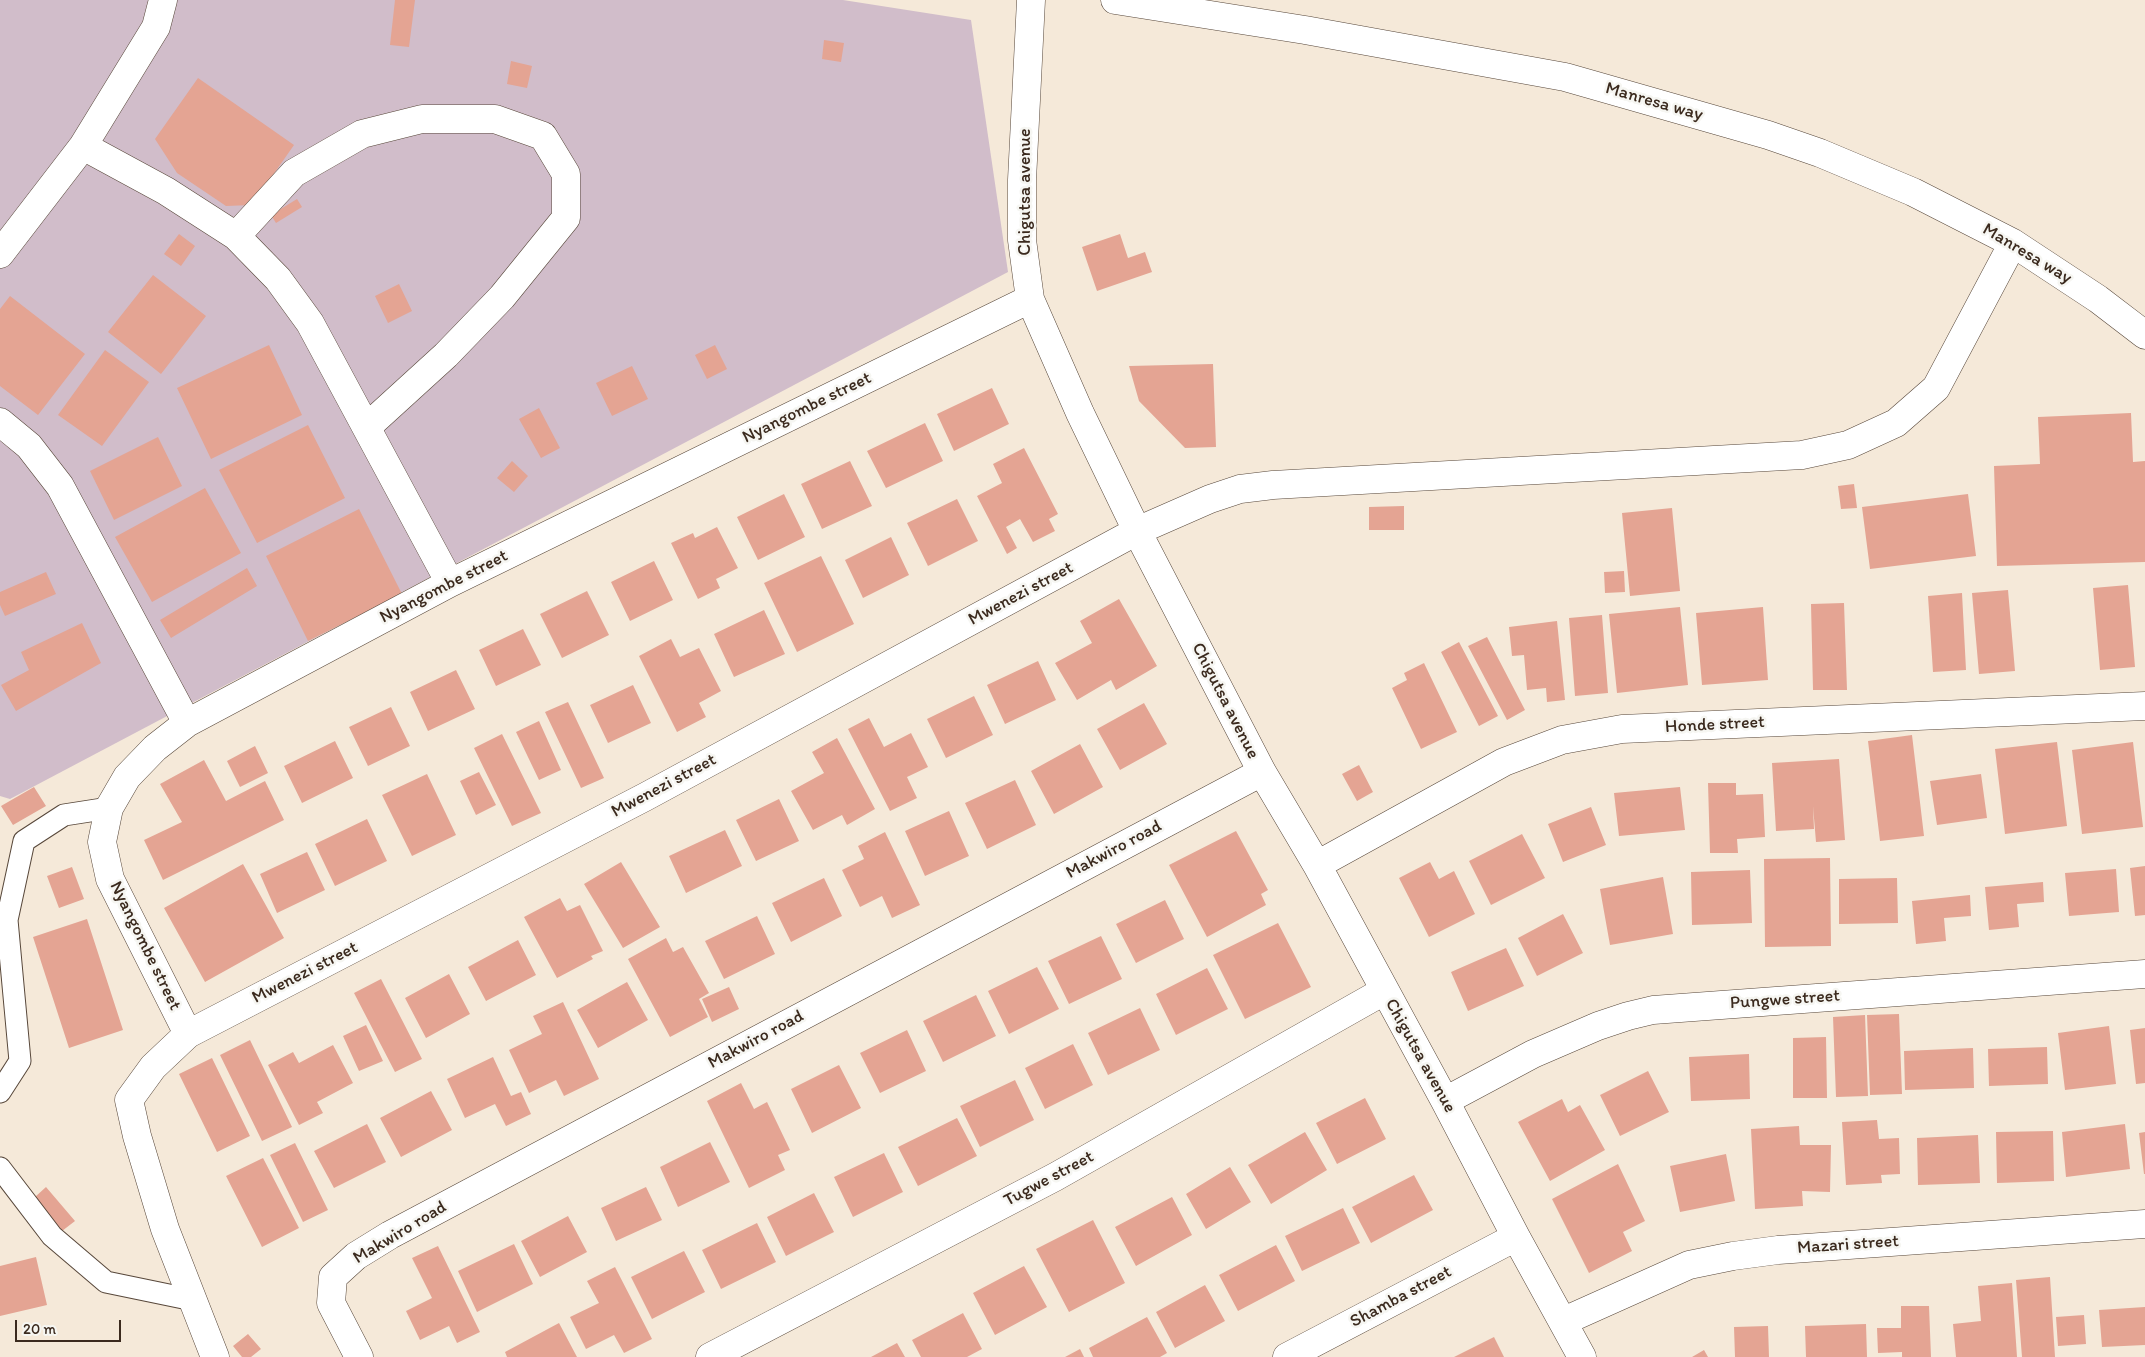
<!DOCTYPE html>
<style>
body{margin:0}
#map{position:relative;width:2145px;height:1357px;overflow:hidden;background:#f5e9d9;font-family:Itim,sans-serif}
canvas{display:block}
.scale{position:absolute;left:15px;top:1320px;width:106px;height:22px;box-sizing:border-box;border:2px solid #3b2a1e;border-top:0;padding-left:6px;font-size:15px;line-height:18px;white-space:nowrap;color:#3b2a1e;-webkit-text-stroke:4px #f6f6f2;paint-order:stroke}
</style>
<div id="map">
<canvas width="2145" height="1357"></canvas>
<div class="scale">20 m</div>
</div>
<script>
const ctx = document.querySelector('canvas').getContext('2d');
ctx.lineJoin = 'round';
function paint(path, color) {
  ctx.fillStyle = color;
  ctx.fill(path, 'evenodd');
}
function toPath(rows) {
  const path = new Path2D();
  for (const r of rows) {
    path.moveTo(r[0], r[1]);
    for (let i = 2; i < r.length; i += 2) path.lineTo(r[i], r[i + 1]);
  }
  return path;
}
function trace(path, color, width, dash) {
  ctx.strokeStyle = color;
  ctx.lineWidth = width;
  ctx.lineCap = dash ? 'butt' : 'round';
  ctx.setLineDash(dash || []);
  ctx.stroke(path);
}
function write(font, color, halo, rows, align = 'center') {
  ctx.font = font + ' Itim,sans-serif';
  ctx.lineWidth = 5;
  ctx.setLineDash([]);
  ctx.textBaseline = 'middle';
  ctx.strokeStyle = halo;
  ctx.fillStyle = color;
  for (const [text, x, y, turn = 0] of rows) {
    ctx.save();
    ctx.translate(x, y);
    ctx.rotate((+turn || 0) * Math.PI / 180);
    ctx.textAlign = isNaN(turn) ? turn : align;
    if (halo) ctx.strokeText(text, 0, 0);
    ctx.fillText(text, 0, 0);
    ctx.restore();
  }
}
paint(toPath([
 [0,0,843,0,971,20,1008,272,10,799,0,796]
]), '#d1bdca');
paint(toPath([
 [395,0,415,0,409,47,390,45],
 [824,40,844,43,841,62,822,59],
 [511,61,532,66,527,88,507,84],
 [198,78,294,145,252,205,226,206,177,173,155,139],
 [297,199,302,207,276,223,271,215],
 [179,234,195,246,181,266,164,254],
 [1120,234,1128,258,1145,252,1152,272,1097,291,1082,247],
 [153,275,206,316,161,374,108,332],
 [399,284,412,311,388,323,375,296],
 [10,296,85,354,38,415,0,386,0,309],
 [269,345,302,415,211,459,177,388],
 [715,345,727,369,707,379,695,355],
 [105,350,149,382,102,446,58,415],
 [1213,364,1216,447,1185,448,1139,401,1129,366],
 [632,366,648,399,612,416,596,383],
 [992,388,1009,424,954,451,937,414],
 [539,408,560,448,541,458,519,419],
 [2131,413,2133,462,2145,461,2145,562,1997,566,1994,466,2040,464,2038,417],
 [925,423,943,461,886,488,867,451],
 [308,425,345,498,257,543,219,470],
 [158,437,182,486,114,520,90,471],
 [1024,448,1058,514,1049,519,1055,531,1033,542,1020,519,1006,527,1017,548,1007,554,977,496,1002,483,993,464],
 [512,461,528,476,514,492,497,478],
 [850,461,872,506,822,529,801,484],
 [1854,484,1857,508,1841,509,1838,486],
 [205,488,241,553,152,602,115,537],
 [784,494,805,537,758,560,737,517],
 [1968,494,1976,556,1870,569,1862,507],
 [957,499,978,541,928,566,907,523],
 [1404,506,1404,530,1369,530,1369,507],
 [1672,508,1680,591,1630,596,1622,513],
 [359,509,402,594,308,641,266,556],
 [717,527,738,568,716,579,720,588,698,599,671,543,693,533,695,538],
 [891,537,909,575,863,598,845,560],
 [821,556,854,624,797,652,764,583],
 [654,561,673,600,630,621,611,582],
 [247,568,257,586,171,638,160,620],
 [1624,571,1625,592,1605,593,1604,572],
 [46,572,56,594,5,616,0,605,0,592],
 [2128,585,2135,667,2100,670,2093,588],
 [2008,590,2015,671,1979,674,1972,593],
 [587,591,609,635,562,658,540,614],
 [1962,593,1966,670,1933,672,1928,596],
 [1119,599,1157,666,1116,690,1111,680,1077,700,1055,663,1092,643,1080,621],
 [1844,603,1847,690,1813,690,1811,604],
 [1680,607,1688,685,1617,693,1609,614],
 [1763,607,1768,680,1702,685,1696,613],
 [764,610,785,654,734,677,714,634],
 [1602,615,1608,693,1575,696,1569,618],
 [1557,621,1565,700,1547,702,1546,688,1527,690,1524,655,1512,656,1509,627],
 [82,623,101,663,16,711,1,685,29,670,21,652],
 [523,629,541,665,496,686,479,650],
 [1487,637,1525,710,1507,720,1468,646],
 [671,639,680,657,699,648,721,691,699,703,706,717,677,732,639,656],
 [1459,642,1498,716,1479,726,1441,652],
 [1038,661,1056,700,1005,724,987,685],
 [1424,663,1457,732,1421,749,1392,688,1407,680,1404,673],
 [456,670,475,709,428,731,410,692],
 [633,685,651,723,608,743,590,705],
 [974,696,993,735,946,758,927,719],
 [568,702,604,778,581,788,545,712],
 [1144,703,1167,744,1120,770,1097,729],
 [391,707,410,746,368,766,349,727],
 [869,718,884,747,911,733,928,767,907,777,917,798,890,811,848,729],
 [539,721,561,770,539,780,516,732],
 [502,734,541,813,512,826,474,748],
 [1912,735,1924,836,1880,841,1868,741],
 [837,738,875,809,847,825,842,815,813,830,791,791,824,773,812,752],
 [335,741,353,778,302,803,284,766],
 [2057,742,2067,826,2005,834,1995,749],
 [2133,742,2143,827,2082,834,2072,750],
 [1080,744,1103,787,1054,814,1031,771],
 [255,746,268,773,240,787,227,761],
 [1839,759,1845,840,1816,842,1813,806,1814,829,1776,831,1772,763],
 [204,760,226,801,265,781,284,820,163,880,144,840,182,822,160,784],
 [1359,765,1373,792,1357,801,1342,774],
 [479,772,496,805,476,815,460,781],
 [427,774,456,835,412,856,382,795],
 [1981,774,1987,818,1937,825,1930,781],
 [1015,780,1036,825,987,849,965,803],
 [1708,783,1736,783,1736,795,1763,794,1765,837,1737,839,1738,853,1710,853],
 [34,787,46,806,13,825,1,806],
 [1680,787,1685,830,1619,836,1614,793],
 [779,799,799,841,756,861,736,820],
 [1591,807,1606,845,1563,862,1548,824],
 [949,811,969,856,925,876,905,831],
 [367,819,387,861,335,886,315,844],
 [725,830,742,866,686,893,669,856],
 [1236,831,1268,890,1261,894,1266,905,1207,937,1169,865],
 [885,832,920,905,892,918,882,896,860,907,842,870,864,859,858,846],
 [1522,834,1545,878,1491,905,1469,861],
 [307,852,325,890,277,913,260,874],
 [1830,858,1831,946,1765,947,1764,859],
 [621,862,660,927,623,948,584,884],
 [1430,862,1439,879,1454,871,1475,914,1429,937,1399,878],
 [243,864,284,938,205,982,164,908],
 [2145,866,2145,915,2135,916,2130,868],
 [72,867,84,899,59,908,47,876],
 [2116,869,2119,912,2069,916,2065,873],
 [1750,870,1752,923,1692,925,1691,872],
 [1663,877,1673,934,1610,945,1600,889],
 [824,878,842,916,791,942,772,903],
 [1897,878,1898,923,1839,924,1839,879],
 [2043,882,2044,902,2017,904,2019,927,1989,930,1985,887],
 [1970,895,1971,916,1944,918,1946,941,1916,944,1912,901],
 [560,898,567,911,580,905,603,951,591,956,593,959,557,978,524,917],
 [1165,900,1184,939,1136,963,1116,924],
 [1563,914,1583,953,1537,976,1518,938],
 [757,916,775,954,724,979,705,941],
 [87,919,123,1030,69,1048,33,937],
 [1278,923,1311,987,1245,1019,1213,955],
 [1101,936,1122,979,1069,1004,1048,961],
 [666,938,673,952,683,947,709,993,699,999,708,1017,670,1037,628,959],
 [518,940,536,975,486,1001,468,967],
 [1506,948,1524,986,1468,1011,1451,972],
 [1037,967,1059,1009,1009,1034,988,991],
 [1207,968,1228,1009,1176,1035,1156,994],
 [449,974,470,1014,426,1038,405,998],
 [381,979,422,1059,395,1072,354,993],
 [627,982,648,1020,598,1048,577,1010],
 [729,987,739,1009,712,1022,702,999],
 [976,995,996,1036,943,1062,923,1021],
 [563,1002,599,1079,564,1096,556,1080,529,1093,509,1050,542,1034,533,1016],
 [1140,1008,1160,1050,1108,1075,1088,1033],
 [1899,1014,1902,1094,1870,1095,1867,1015],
 [1865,1015,1868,1096,1836,1097,1833,1017],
 [366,1025,383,1061,359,1071,343,1036],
 [2109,1026,2116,1084,2065,1090,2058,1033],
 [2145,1028,2145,1083,2136,1084,2130,1030],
 [907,1030,926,1071,880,1093,860,1053],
 [1826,1037,1827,1098,1793,1098,1793,1038],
 [250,1040,292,1127,262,1141,220,1055],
 [1073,1044,1093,1085,1045,1109,1025,1068],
 [333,1045,353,1083,317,1102,323,1113,299,1125,268,1065,293,1052,299,1063],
 [2047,1047,2048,1084,1989,1086,1988,1049],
 [1973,1048,1974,1088,1905,1090,1904,1051],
 [1749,1054,1750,1099,1691,1101,1689,1057],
 [493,1057,511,1096,521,1092,531,1114,506,1126,495,1104,465,1118,447,1079],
 [212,1058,250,1136,217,1152,179,1074],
 [839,1065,861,1108,812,1133,791,1089],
 [1648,1071,1669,1112,1620,1136,1600,1095],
 [1015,1080,1034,1120,980,1147,960,1106],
 [741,1083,754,1109,767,1102,790,1150,778,1155,785,1170,749,1188,707,1101],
 [431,1091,452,1130,401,1157,380,1118],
 [1365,1098,1386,1139,1337,1164,1316,1123],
 [1562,1099,1568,1112,1580,1105,1605,1150,1550,1181,1518,1122],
 [957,1118,977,1156,918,1186,898,1147],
 [1877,1120,1879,1139,1899,1138,1900,1174,1881,1175,1882,1183,1846,1185,1842,1122],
 [367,1124,386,1162,334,1188,314,1151],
 [2125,1124,2130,1169,2066,1177,2062,1132],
 [1799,1126,1800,1145,1831,1145,1830,1192,1802,1191,1803,1206,1755,1209,1751,1129],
 [2053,1131,2054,1181,1997,1183,1996,1132],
 [1305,1132,1327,1170,1271,1204,1248,1165],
 [2145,1132,2145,1174,2144,1174,2139,1133],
 [1978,1135,1980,1183,1918,1185,1917,1138],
 [710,1142,730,1182,678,1207,660,1167],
 [295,1143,328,1210,303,1222,270,1155],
 [884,1153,903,1192,853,1217,834,1177],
 [1726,1154,1735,1201,1680,1212,1670,1166],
 [263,1158,299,1228,262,1247,226,1176],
 [1618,1164,1645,1221,1623,1232,1632,1251,1589,1273,1552,1199],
 [1230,1167,1251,1202,1206,1229,1186,1194],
 [1414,1175,1433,1210,1371,1243,1352,1207],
 [46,1187,75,1221,62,1231,35,1197],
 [646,1187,662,1220,616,1241,601,1208],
 [814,1193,834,1232,786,1256,767,1217],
 [1172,1197,1192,1235,1136,1266,1115,1227],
 [1343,1208,1360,1243,1302,1271,1285,1236],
 [568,1216,587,1252,540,1277,521,1241],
 [1093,1220,1125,1283,1069,1312,1036,1249],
 [757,1223,776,1262,721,1289,702,1250],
 [514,1244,533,1284,477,1312,458,1271],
 [1276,1245,1295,1281,1238,1311,1219,1275],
 [438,1246,480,1332,457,1343,449,1326,420,1340,406,1311,432,1298,412,1258],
 [684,1251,705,1292,652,1319,631,1277],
 [36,1257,47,1305,0,1316,0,1266],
 [1024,1266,1047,1307,995,1335,973,1293],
 [615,1267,652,1339,624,1353,614,1335,586,1349,570,1317,599,1303,587,1281],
 [2050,1277,2055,1357,2022,1357,2016,1280],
 [2012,1283,2017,1357,1956,1357,1953,1324,1981,1321,1978,1286],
 [1205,1285,1225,1321,1175,1348,1156,1312],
 [1901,1306,1929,1306,1931,1357,1902,1357,1902,1352,1878,1353,1877,1328,1901,1328],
 [2145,1307,2145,1345,2102,1347,2099,1310],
 [963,1313,982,1349,967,1357,921,1357,912,1340],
 [2084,1315,2086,1344,2058,1346,2056,1317],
 [1147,1317,1167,1353,1160,1357,1093,1357,1089,1348],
 [559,1323,577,1357,507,1357,505,1352],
 [1866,1324,1867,1357,1806,1357,1805,1326],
 [1768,1326,1769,1357,1735,1357,1734,1327],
 [248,1334,261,1349,251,1357,242,1357,233,1346],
 [1494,1337,1504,1357,1454,1357],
 [897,1343,905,1357,871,1357],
 [1080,1349,1084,1357,1065,1357],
 [1704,1350,1708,1357,1692,1357]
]), '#e4a493');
const lane = toPath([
 [0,1092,20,1061,7,920,24,841,64,815,109,808],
 [0,1168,52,1236,106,1282,193,1300]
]);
const street = toPath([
 [1031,0,1022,180,1022,240,1030,299,1080,413,1137,531,1262,772,1317,865,1445,1101,1516,1237,1582,1357],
 [1115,0,1305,30,1565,77,1768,135,1820,153,1913,192,2013,243,2098,299,2145,335],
 [83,146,166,191,236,236,278,279,310,323,450,583],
 [236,236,294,173,362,134,422,119,495,119,543,136,566,174,566,218,502,297,446,355,367,427],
 [0,254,83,146,156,27,163,0],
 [0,422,29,446,60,486,187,723],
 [1317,865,1504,762,1562,740,1622,729,2145,706],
 [188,1034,110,879,102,842,109,808,127,777,155,748,187,723,450,583,1030,299],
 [1445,1101,1533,1054,1598,1026,1628,1016,1653,1010,2145,974],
 [1564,1321,1689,1265,1733,1256,1778,1250,2145,1224],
 [215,1357,165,1229,137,1136,129,1100,153,1067,188,1034,645,797,1137,531,1210,499,1240,489,1273,485,1802,455,1848,445,1896,423,1936,388,2013,243],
 [359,1357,331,1303,333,1277,356,1256,390,1235,1262,772],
 [710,1357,1055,1177,1384,991],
 [1287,1357,1516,1237]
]);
trace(lane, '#57473a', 23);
trace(street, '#57473a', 29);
trace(lane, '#fff', 21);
trace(street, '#fff', 28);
write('18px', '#3b2a1e', '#f6f6f2', [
 ["Manresa way",1654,102,16],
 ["Chigutsa avenue",1025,192,-90],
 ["Manresa way",2027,254,31],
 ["Nyangombe street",807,408,-26],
 ["Nyangombe street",444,587,-27],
 ["Mwenezi street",1021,594,-28],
 ["Chigutsa avenue",1225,701,63],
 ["Honde street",1715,725,-3],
 ["Mwenezi street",664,786,-28],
 ["Makwiro road",1114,850,-28],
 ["Nyangombe street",145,946,64],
 ["Mwenezi street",305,973,-27],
 ["Pungwe street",1785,1000,-4],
 ["Makwiro road",756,1040,-28],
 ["Chigutsa avenue",1420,1056,61],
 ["Tugwe street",1049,1179,-28],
 ["Makwiro road",400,1233,-31],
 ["Mazari street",1848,1245,-4],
 ["Shamba street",1401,1297,-28]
]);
</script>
